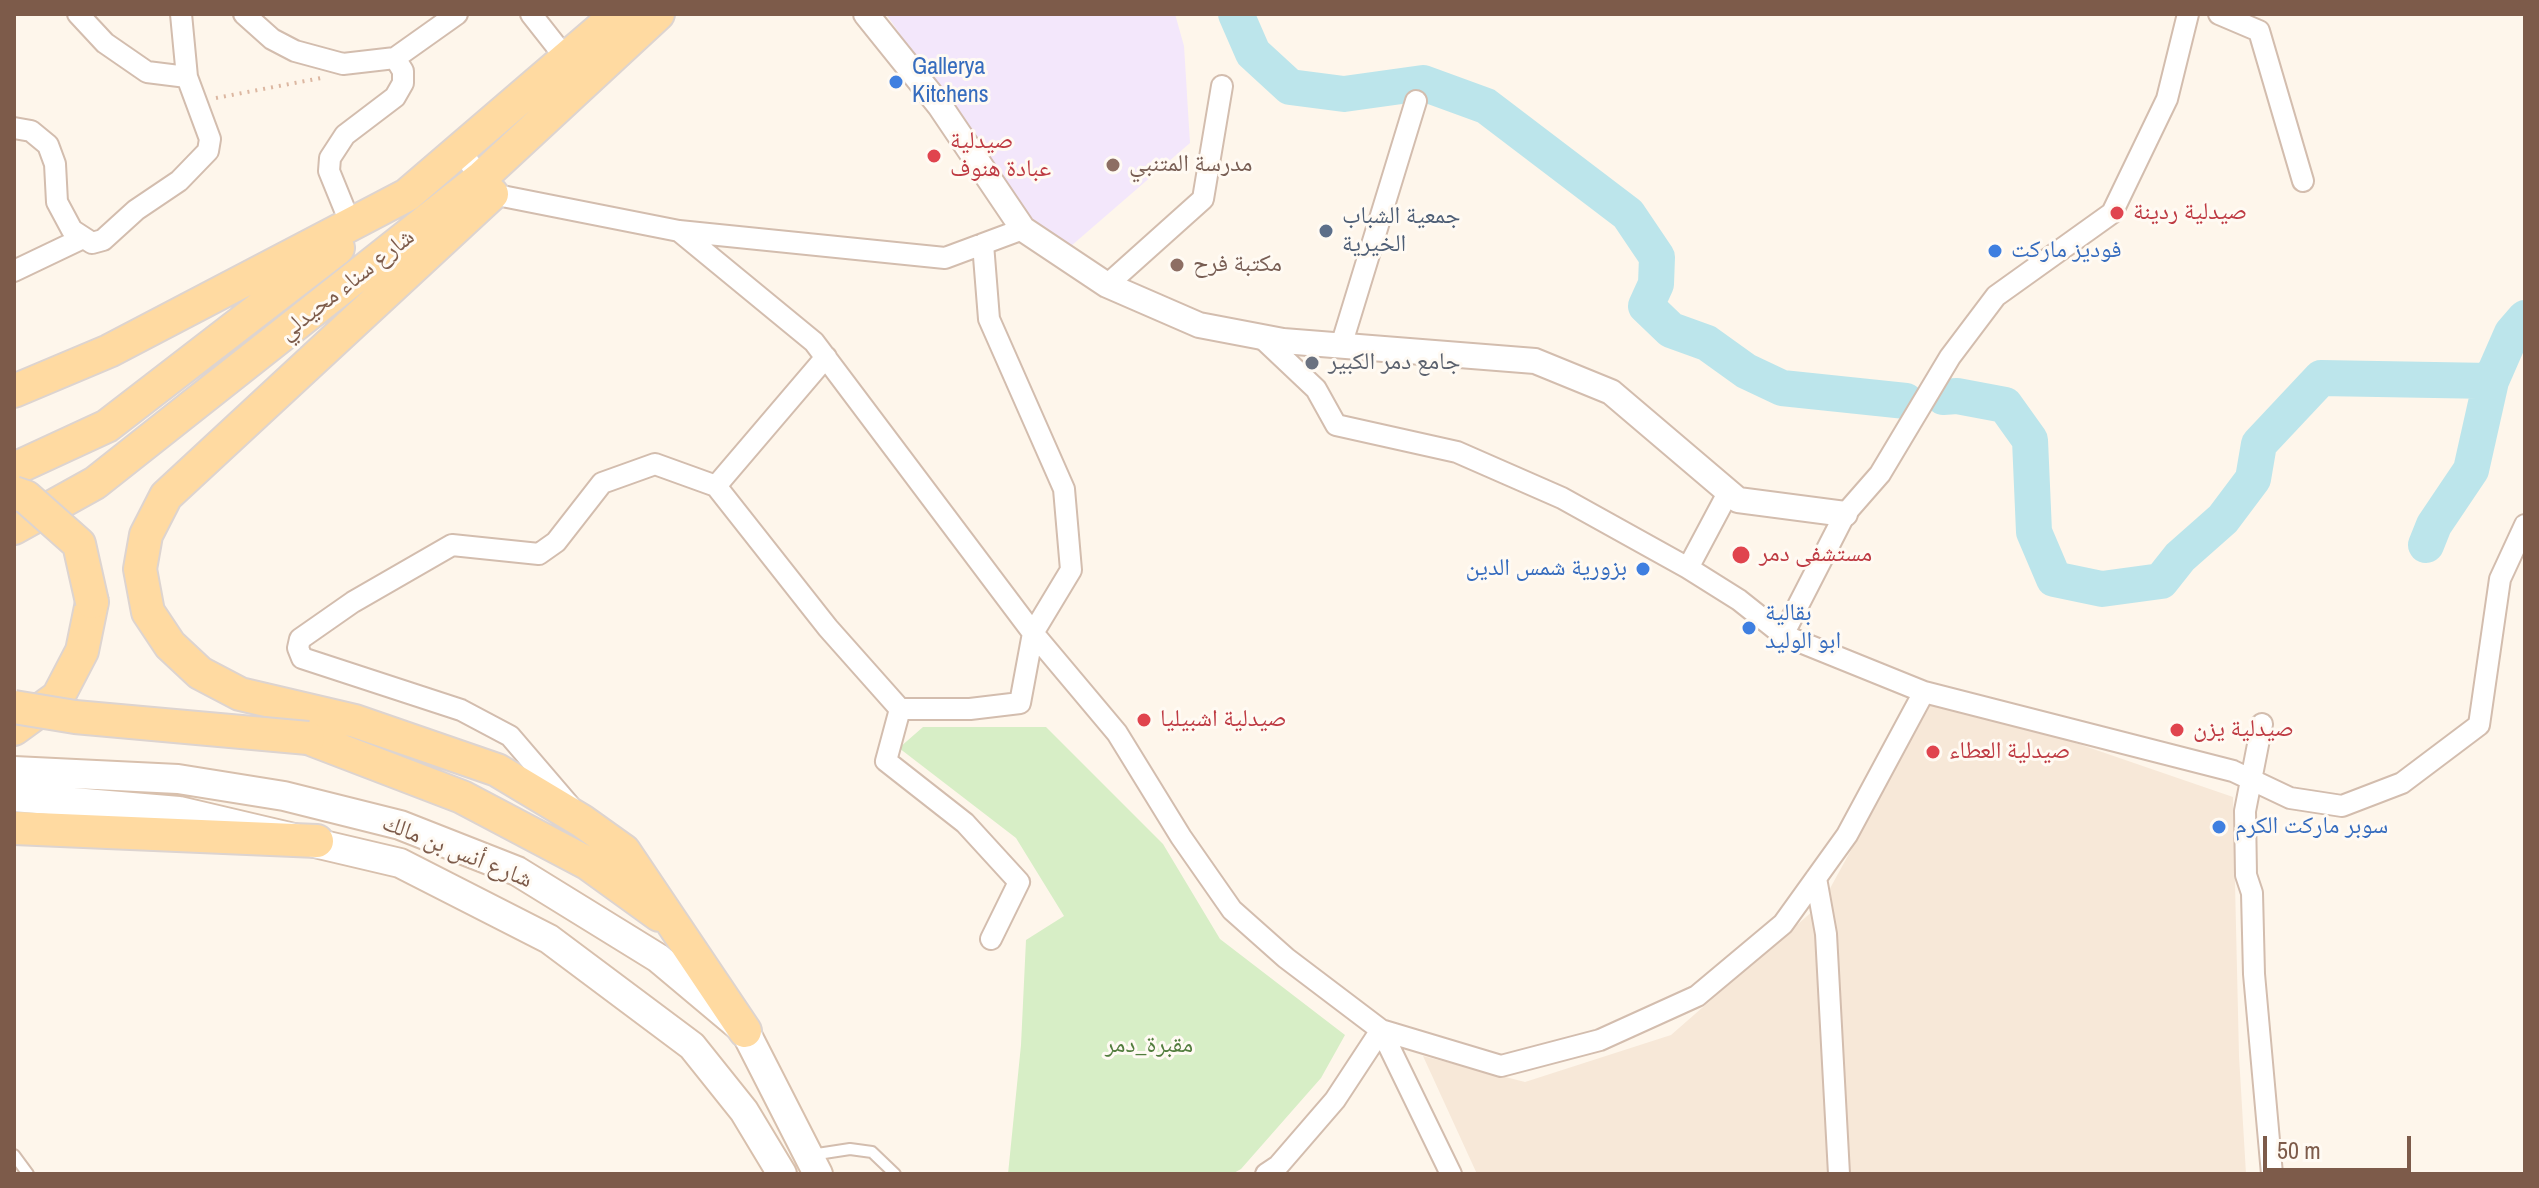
<!DOCTYPE html>
<meta charset="utf-8">
<style>
body{margin:0}
#map{position:relative;width:2539px;height:1188px;overflow:hidden;background:#fef6eb;font-family:"Archivo Narrow",sans-serif}
canvas{display:block}
.frame{position:absolute;inset:0;border:16px solid #7d5b4a;pointer-events:none}
.scale{position:absolute;left:2263px;top:1136px;width:148px;height:36px;box-sizing:border-box;border:4px solid #7d5b4a;border-top:0;padding-left:10px;font-size:24px;line-height:28px;white-space:nowrap;color:#7d5b4a;-webkit-text-stroke:6px #fffaf3;paint-order:stroke}
</style>
<div id="map">
<canvas width="2539" height="1188"></canvas>
<div class="frame"></div>
<div class="scale">50 m</div>
</div>
<script>
const ctx = document.querySelector('canvas').getContext('2d');
ctx.lineJoin = 'round';
function paint(path, color) {
  ctx.fillStyle = color;
  ctx.fill(path, 'evenodd');
}
function toPath(rows) {
  const path = new Path2D();
  for (const r of rows) {
    path.moveTo(r[0], r[1]);
    for (let i = 2; i < r.length; i += 2) path.lineTo(r[i], r[i + 1]);
  }
  return path;
}
function trace(path, color, width, dash) {
  ctx.strokeStyle = color;
  ctx.lineWidth = width;
  ctx.lineCap = dash ? 'butt' : 'round';
  ctx.setLineDash(dash || []);
  ctx.stroke(path);
}
function write(font, color, halo, rows, align = 'center') {
  ctx.font = font + ' "Archivo Narrow","Noto Naskh Arabic",sans-serif';
  ctx.lineWidth = 6;
  ctx.setLineDash([]);
  ctx.textBaseline = 'middle';
  ctx.strokeStyle = halo;
  ctx.fillStyle = color;
  for (const [text, x, y, turn = 0] of rows) {
    ctx.save();
    ctx.translate(x, y);
    ctx.rotate((+turn || 0) * Math.PI / 180);
    ctx.textAlign = isNaN(turn) ? turn : align;
    if (halo) ctx.strokeText(text, 0, 0);
    ctx.fillText(text, 0, 0);
    ctx.restore();
  }
}
paint(toPath([
 [1936,695,2233,797,2239,1056,2246,1174,1477,1174,1423,1056,1525,1082,1671,1035,1822,903]
]), '#f7e8d8');
paint(toPath([
 [886,14,1175,14,1184,46,1190,143,1056,259]
]), '#f3e7fb');
paint(toPath([
 [923,727,1046,727,1163,844,1220,939,1345,1035,1321,1078,1241,1169,1232,1174,1008,1174,1021,1045,1026,940,1064,916,1016,838,899,748]
]), '#d7eec6');
trace(toPath([
 [1236,14,1253,53,1290,87,1344,94,1423,83,1486,106,1628,214,1657,257,1656,284,1646,306,1671,330,1707,343,1746,371,1782,388,1906,401],
 [1943,397,1957,396,2005,405,2030,440,2034,532,2054,579,2102,589,2161,581,2180,557,2223,519,2253,479,2259,444,2321,378,2491,381],
 [2426,545,2434,525,2471,470,2491,381,2512,333,2525,318]
]), '#bce5eb', 36);
const service = toPath([
 [14,1155,28,1174],
 [811,1155,850,1149,872,1152,895,1174]
]);
const minor = toPath([
 [78,14,105,43,147,72,187,77],
 [244,14,272,39,295,51,343,64,395,58,457,14],
 [531,14,568,61],
 [2219,14,2259,31,2303,181],
 [14,128,31,131,48,145,55,164,57,202,72,230,92,243,103,240,136,210,179,181,208,151,210,139,187,77,181,14],
 [461,151,492,194,679,231,945,258,1023,229],
 [351,225,329,171,330,158,345,135,395,97,403,83,403,71,395,58],
 [679,231,814,342,1033,633,1117,733,1181,837,1232,910,1286,958,1381,1030,1451,1174],
 [983,244,989,319,1064,489,1071,570,1033,633,1020,703,970,709,900,709,886,761,965,823,1019,882,991,939],
 [14,271,81,239],
 [1107,285,1203,199,1222,86],
 [1261,337,1316,389,1336,425,1457,452,1562,498,1688,568,1739,600,1783,635,1924,692,1847,835,1783,924,1697,996,1600,1040,1501,1066,1381,1030,1335,1100,1278,1166,1266,1174],
 [1341,346,1416,101],
 [716,486,828,628,900,709],
 [1688,568,1729,491],
 [1783,635,1845,514,1880,474,1950,357,1996,296,2112,213,2167,99,2188,14],
 [1924,692,2233,771,2290,798,2342,806,2402,783,2479,725,2500,579,2525,525],
 [2262,724,2245,811,2246,875,2252,893,2254,974,2272,1174],
 [570,806,510,736,461,710,302,658,298,648,300,639,353,602,452,545,539,554,556,542,602,483,655,464,716,486,826,357],
 [1816,878,1826,934,1839,1174]
]);
const tertiary = toPath([
 [866,14,940,106,1023,229,1107,285,1199,325,1283,341,1535,361,1611,392,1738,500,1845,514]
]);
const secondary = toPath([
 [14,771,178,779,284,796,400,825,517,871,658,958,745,1031,818,1174],
 [14,797,179,811,400,863,549,939,692,1046,744,1111,782,1174]
]);
const primary = toPath([
 [492,194,166,496,146,535,140,569,148,612,170,645,200,673,240,694,355,721,497,770,582,821,624,851,745,1031],
 [14,391,109,351,407,195,618,14],
 [14,469,107,426,338,248],
 [14,528,95,483,482,177,658,14],
 [14,729,58,697,82,651,92,602],
 [308,738,462,797,587,863,659,915],
 [14,828,317,841]
]);
trace(service, '#d3bdae', 14);
trace(minor, '#d3bdae', 24);
trace(tertiary, '#d3bdae', 28);
trace(secondary, '#d8c0ad', 32);
trace(primary, '#ddd4d0', 36);
trace(toPath([
 [216,98,321,78]
]), '#dcb7a1', 4, [2, 6]);
trace(service, '#fff', 10);
trace(minor, '#fff', 20);
trace(tertiary, '#fff', 24);
trace(secondary, '#fff', 28);
trace(primary, '#ffdaa1', 32);
const primaryBridge = toPath([
 [14,493,26,497,79,544,92,602],
 [14,707,75,717,308,738]
]);
trace(primaryBridge, '#ddd4d0', 36, []);
trace(primaryBridge, '#ffdaa1', 32);
for (const [x, y, r, color] of [
 [896,82,8,"#3f7fe0"],
 [934,156,8,"#e0444e"],
 [1113,165,8,"#8d6e63"],
 [2117,213,8,"#e0444e"],
 [1326,231,8,"#5c6f8a"],
 [1995,251,8,"#3f7fe0"],
 [1177,265,8,"#8d6e63"],
 [1312,363,8,"#6b7280"],
 [1741,555,10,"#e0444e"],
 [1643,569,8,"#3f7fe0"],
 [1749,628,8,"#3f7fe0"],
 [1144,720,8,"#e0444e"],
 [2177,730,8,"#e0444e"],
 [1933,752,8,"#e0444e"],
 [2219,827,8,"#3f7fe0"]
]) {
  const dot = new Path2D();
  dot.arc(x, y, r, 0, 2 * Math.PI);
  ctx.fillStyle = color;
  ctx.fill(dot);
  trace(dot, '#fffaf3', 3);
}
write('24px', '#366cbe', '#fffaf3', [
 ["Gallerya",912,68],
 ["Kitchens",912,96],
 ["فوديز ماركت",2011,251],
 ["بزورية شمس الدين",1627,569,"right"],
 ["بقالية",1765,614],
 ["ابو الوليد",1765,642],
 ["سوبر ماركت الكرم",2235,827]
], 'left');
write('24px', '#be3a42', '#fffaf3', [
 ["صيدلية",950,142],
 ["عبادة هنوف",950,170],
 ["صيدلية ردينة",2133,213],
 ["مستشفى دمر",1759,555],
 ["صيدلية اشبيليا",1160,720],
 ["صيدلية يزن",2193,730],
 ["صيدلية العطاء",1949,752]
], 'left');
write('24px', '#785e54', '#fffaf3', [
 ["مدرسة المتنبي",1129,165],
 ["مكتبة فرح",1193,265]
], 'left');
write('24px', '#4e5e75', '#fffaf3', [
 ["جمعية الشباب",1342,217],
 ["الخيرية",1342,245]
], 'left');
write('24px', '#7d5b4a', '#fffaf3', [
 ["شارع سناء محيدلي",347,285,-38],
 ["شارع أنس بن مالك",457,852,22]
]);
write('24px', '#5b616d', '#fffaf3', [
 ["جامع دمر الكبير",1328,363]
], 'left');
write('24px', '#527d3d', '#fffaf3', [
 ["مقبرة_دمر",1149,1046]
]);
</script>
